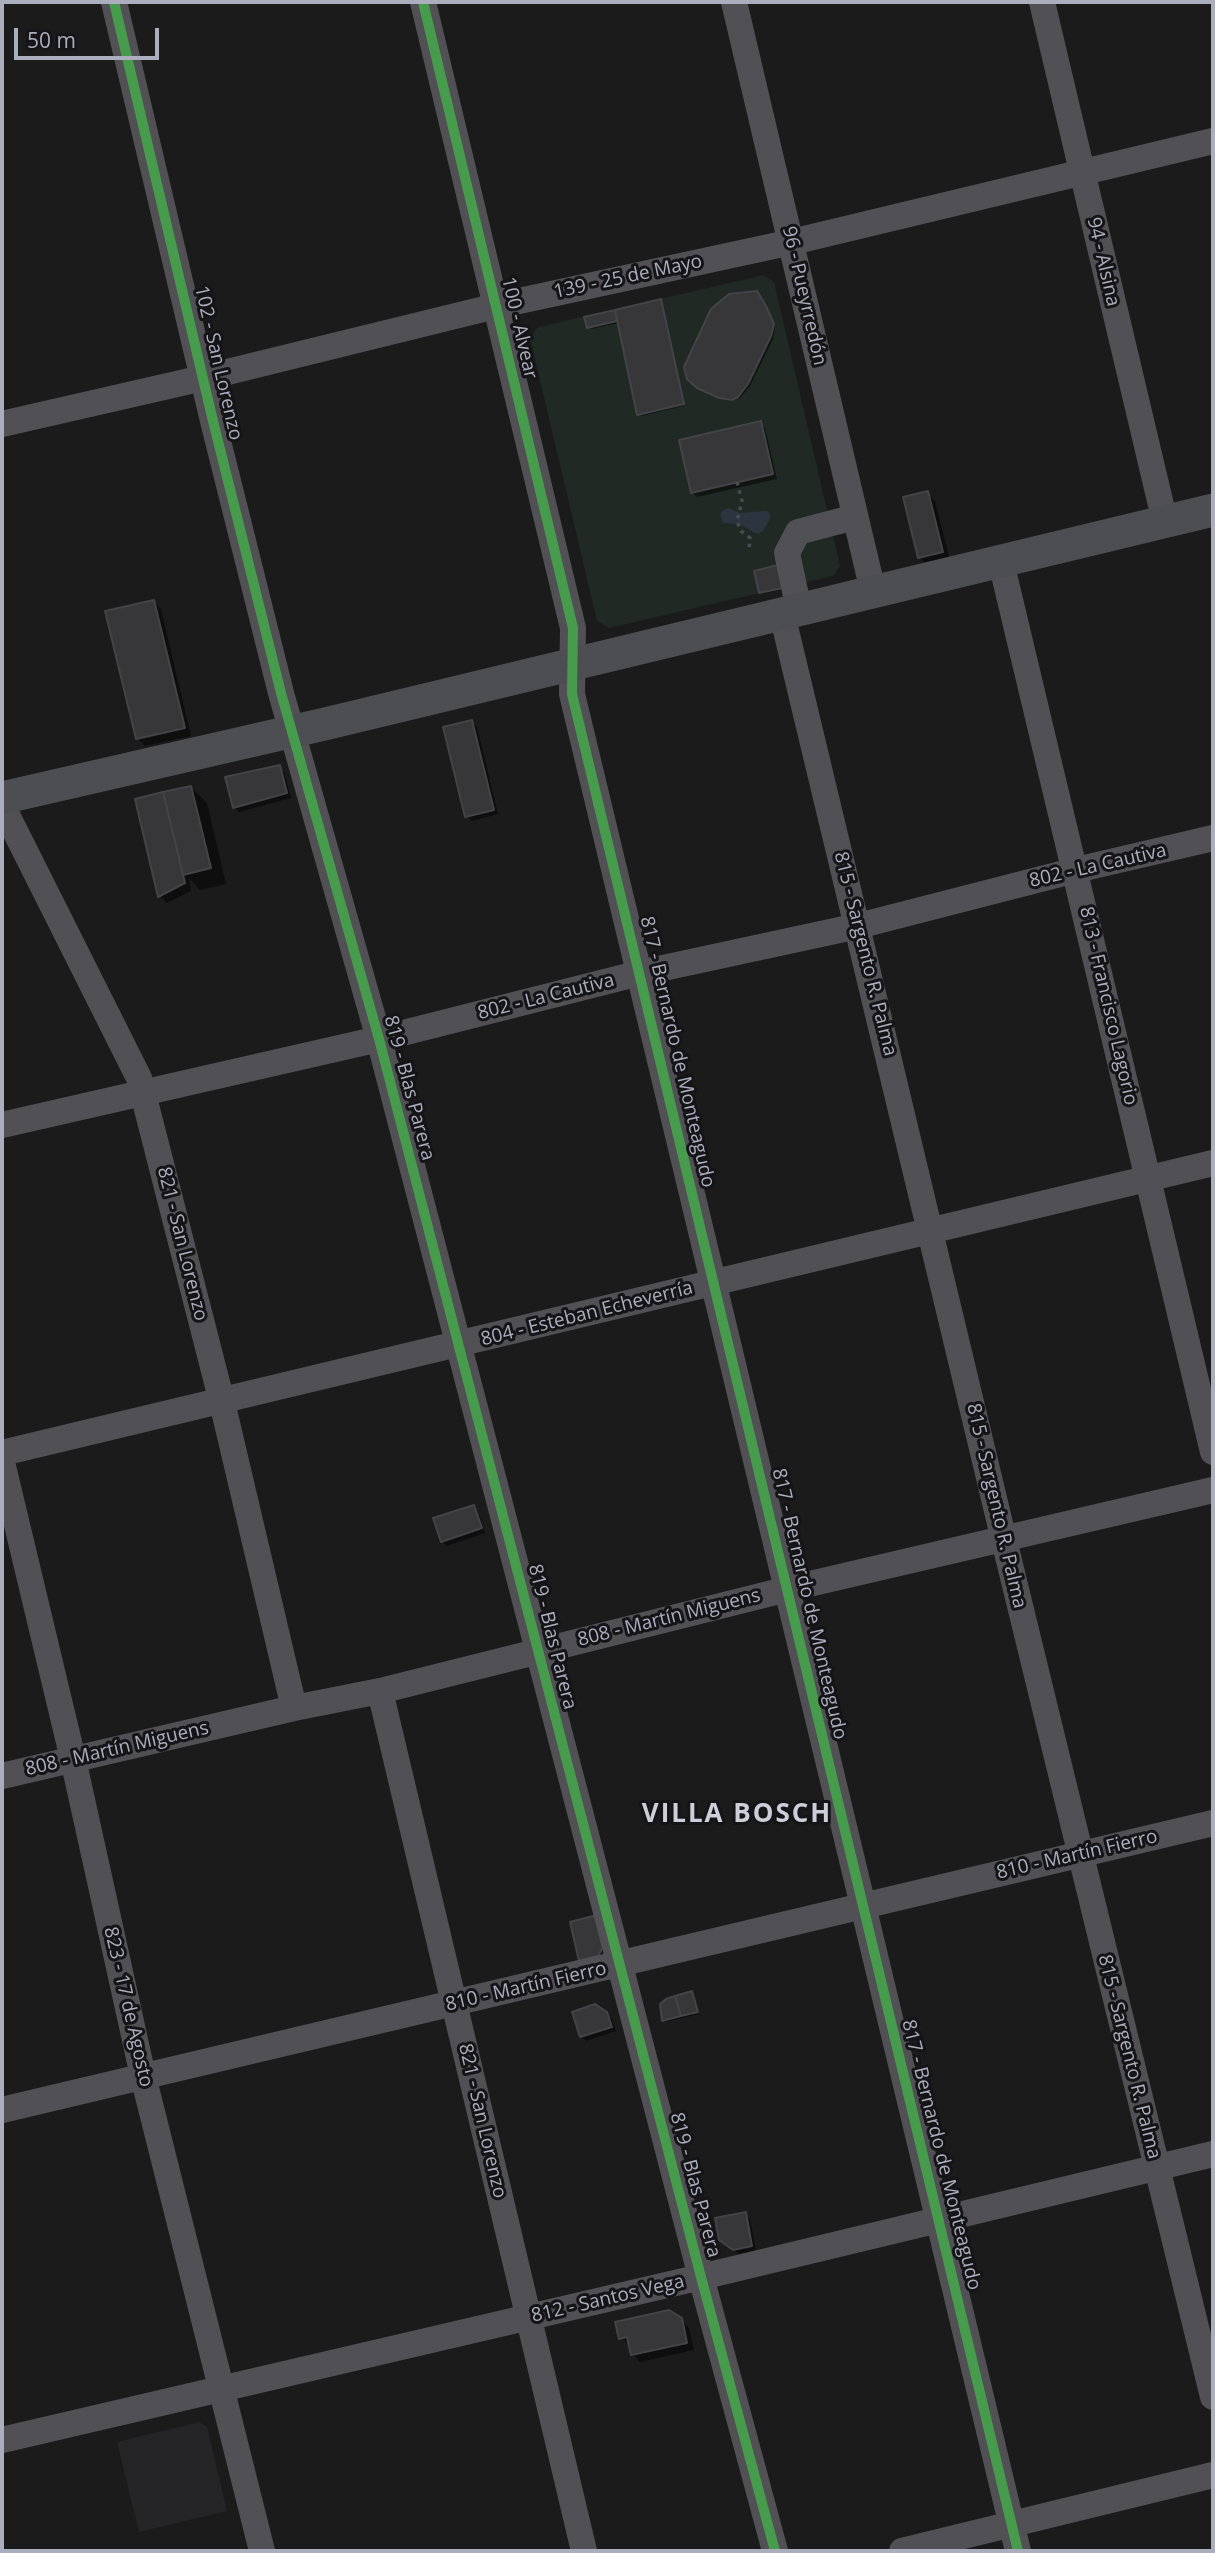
<!DOCTYPE html>
<meta charset="utf-8">
<style>
body{margin:0}
#map{position:relative;width:1215px;height:2553px;overflow:hidden;background:#1b1b1c;font-family:"Open Sans",sans-serif}
canvas{display:block}
.frame{position:absolute;inset:0;border:4px solid #abaebd;pointer-events:none}
.scale{position:absolute;left:14px;top:28px;width:145px;height:32px;box-sizing:border-box;border:4px solid #abaebd;border-top:0;padding-left:9px;font-size:21px;line-height:24px;white-space:nowrap;color:#abaebd;-webkit-text-stroke:5px #151518;paint-order:stroke}
</style>
<div id="map">
<canvas width="1215" height="2553"></canvas>
<div class="frame"></div>
<div class="scale">50 m</div>
</div>
<script>
const ctx = document.querySelector('canvas').getContext('2d');
ctx.lineJoin = 'round';
function paint(path, color) {
  ctx.fillStyle = color;
  ctx.fill(path, 'evenodd');
}
function toPath(rows) {
  const path = new Path2D();
  for (const r of rows) {
    path.moveTo(r[0], r[1]);
    for (let i = 2; i < r.length; i += 2) path.lineTo(r[i], r[i + 1]);
  }
  return path;
}
function trace(path, color, width, dash) {
  ctx.strokeStyle = color;
  ctx.lineWidth = width;
  ctx.lineCap = dash ? 'butt' : 'round';
  ctx.setLineDash(dash || []);
  ctx.stroke(path);
}
function write(font, color, halo, rows, align = 'center') {
  ctx.font = font + ' "Open Sans",sans-serif';
  ctx.lineWidth = 6;
  ctx.setLineDash([]);
  ctx.textBaseline = 'middle';
  ctx.strokeStyle = halo;
  ctx.fillStyle = color;
  for (const [text, x, y, turn = 0] of rows) {
    ctx.save();
    ctx.translate(x, y);
    ctx.rotate((+turn || 0) * Math.PI / 180);
    ctx.textAlign = isNaN(turn) ? turn : align;
    if (halo) ctx.strokeText(text, 0, 0);
    ctx.fillText(text, 0, 0);
    ctx.restore();
  }
}
paint(toPath([
 [199,2422,207,2427,227,2511,139,2532,117,2442]
]), '#252528');
paint(toPath([
 [764,275,774,282,840,566,833,576,609,628,597,621,530,338,538,327]
]), '#202923');
paint(toPath([
 [728,508,740,513,766,511,770,513,770,519,763,531,758,534,753,532,740,524,723,523,720,515,722,511]
]), '#2c343f');
paint(toPath([
 [759,295,775,327,773,339,750,386,740,398,729,401,695,385],
 [660,301,684,406,641,416,619,323,591,329,587,318],
 [760,423,765,428,777,479,697,497,692,492],
 [927,493,935,501,950,560,927,565,919,557],
 [756,572,784,589,763,594],
 [154,602,161,609,191,736,145,746,137,738],
 [472,722,477,727,498,814,472,821,467,816],
 [279,767,284,772,291,798,239,812,234,807],
 [191,787,207,803,226,884,200,890,189,878,191,891,167,903,160,896],
 [473,1507,478,1511,485,1533,447,1546,442,1541],
 [692,1993,699,2014,666,2022,664,2020],
 [606,2013,612,2019,616,2031,586,2041,581,2036],
 [745,2214,750,2219,756,2250,739,2254,727,2244],
 [681,2319,689,2328,694,2350,640,2362,633,2354,631,2345,621,2338]
]), '#0007');
const building = toPath([
 [757,291,766,306,774,324,771,336,748,384,738,397,732,400,719,398,697,388,687,379,684,367,711,309,729,294,757,291],
 [661,299,684,404,637,415,615,310,661,299],
 [615,310,617,321,587,328,584,317,615,310],
 [761,421,773,474,691,493,679,440,761,421],
 [928,491,943,552,918,558,903,497,928,491],
 [778,565,783,588,759,593,754,571,778,565],
 [154,600,185,728,136,739,105,611,154,600],
 [472,720,494,810,465,817,443,727,472,720],
 [280,765,287,793,233,808,225,777,280,765],
 [191,786,211,868,183,875,163,792,191,786],
 [163,792,185,883,158,897,135,799,163,792],
 [474,1505,482,1528,441,1542,433,1518,474,1505],
 [597,1915,604,1945,598,1956,579,1961,570,1922,597,1915],
 [692,1991,698,2012,681,2016,675,1996,692,1991],
 [675,1996,681,2016,662,2021,660,2004,666,1999,675,1996],
 [595,2004,607,2012,612,2027,580,2037,572,2012,595,2004],
 [746,2212,752,2246,733,2250,719,2240,715,2218,746,2212],
 [669,2310,682,2318,687,2343,631,2355,627,2337,619,2339,615,2322,669,2310]
]);
paint(building, '#37373a');
trace(building, '#444448', 2);
trace(toPath([
 [737,482,742,501,737,521,741,531,750,538,749,550]
]), '#4c4c50', 3.5, [3.5, 5]);
trace(toPath([
 [114,2,213,421,281,693,379,1039,701,2277,775,2551],
 [423,2,573,628,572,694,1018,2551],
 [734,2,873,591],
 [1042,2,1165,522],
 [2,424,203,378,496,306,792,242,1213,141],
 [1001,562,1213,1452],
 [799,610,787,553,798,532,855,517],
 [782,614,1004,1540,1213,2397],
 [2,805,139,1078,222,1402,294,1708],
 [2,1125,379,1039,640,973,858,926,1076,870,1213,838],
 [2,1453,1213,1163],
 [2,1462,73,1759,143,2076,262,2551],
 [380,1691,584,2551],
 [2,1776,294,1708,380,1691,788,1589,1213,1490],
 [2,2110,1213,1823],
 [2,2440,701,2277,1213,2154],
 [902,2551,1213,2475]
]), '#515155', 26);
trace(toPath([
 [2,798,329,723,1213,510]
]), '#4c4e52', 33);
trace(toPath([
 [114,2,213,421,281,693,379,1039,701,2277,775,2551],
 [423,2,573,628,572,694,1018,2551]
]), '#469c4c', 10);
write('19px', '#abaebd', '#151518', [
 ["94 - Alsina",1103,262,77],
 ["139 - 25 de Mayo",628,277,-12],
 ["96 - Pueyrredón",804,296,77],
 ["100 - Alvear",519,328,77],
 ["102 - San Lorenzo",218,363,77],
 ["802 - La Cautiva",1098,866,-13],
 ["815 - Sargento R. Palma",865,954,76],
 ["802 - La Cautiva",546,997,-14],
 ["813 - Francisco Lagorio",1108,1006,77],
 ["817 - Bernardo de Monteagudo",677,1052,77],
 ["819 - Blas Parera",409,1088,75],
 ["821 - San Lorenzo",182,1244,76],
 ["804 - Esteban Echeverría",587,1314,-14],
 ["815 - Sargento R. Palma",996,1506,77],
 ["817 - Bernardo de Monteagudo",809,1604,77],
 ["808 - Martín Miguens",669,1618,-14],
 ["819 - Blas Parera",552,1637,76],
 ["808 - Martín Miguens",117,1749,-13],
 ["810 - Martín Fierro",1077,1855,-13],
 ["810 - Martín Fierro",526,1987,-13],
 ["823 - 17 de Agosto",128,2007,77],
 ["815 - Sargento R. Palma",1129,2057,76],
 ["821 - San Lorenzo",482,2121,77],
 ["817 - Bernardo de Monteagudo",941,2155,76],
 ["819 - Blas Parera",695,2185,75],
 ["812 - Santos Vega",608,2299,-13]
]);
ctx.letterSpacing = '2px';
write('bold 26px', '#cdced9', '#151518', [
 ["VILLA BOSCH",737,1815]
]);
ctx.letterSpacing = '0px';
</script>
